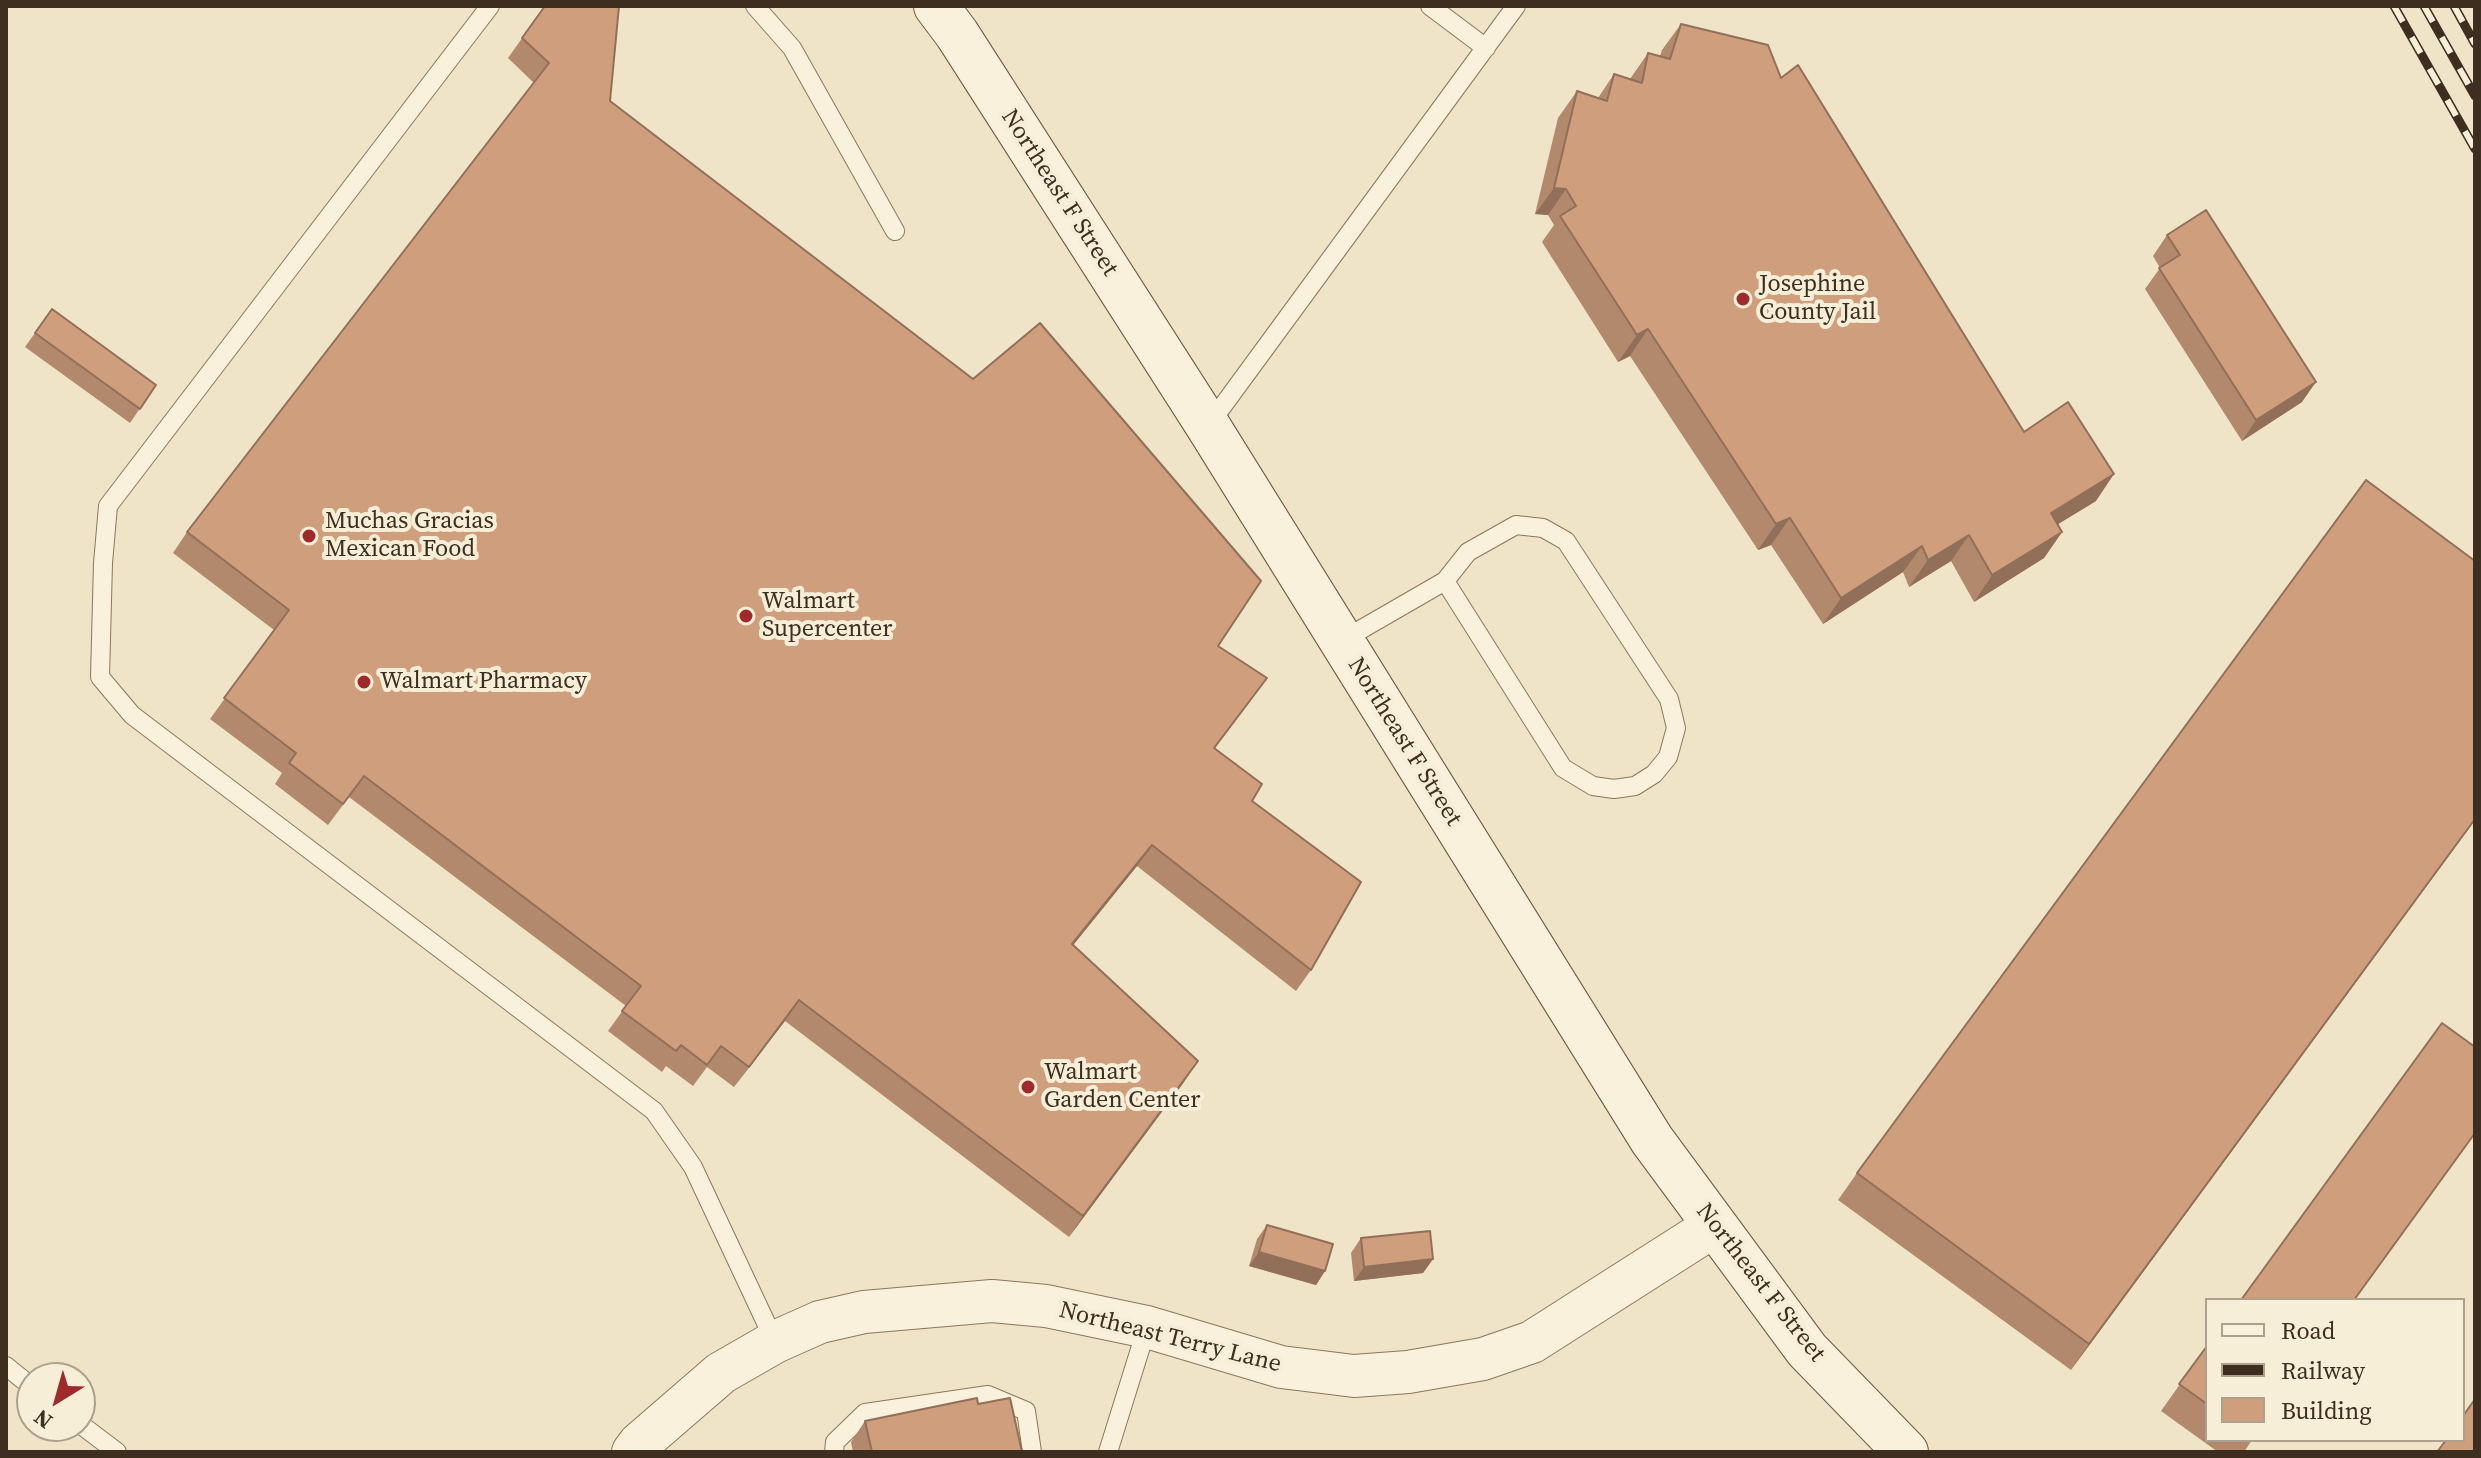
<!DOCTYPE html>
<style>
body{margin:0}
#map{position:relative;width:2481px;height:1458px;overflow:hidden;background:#f0e4c8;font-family:"Source Serif 4",serif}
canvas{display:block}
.frame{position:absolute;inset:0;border:8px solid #3d2e20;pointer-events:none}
.legend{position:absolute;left:2205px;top:1298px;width:260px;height:144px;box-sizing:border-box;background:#f7eed8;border:2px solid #ada18e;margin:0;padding:10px 14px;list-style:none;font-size:24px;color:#3d2e20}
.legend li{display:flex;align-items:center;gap:16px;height:40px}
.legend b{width:40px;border:2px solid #ada18e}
.north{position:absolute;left:16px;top:1362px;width:80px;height:80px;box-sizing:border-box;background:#f7eed8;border:2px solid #ada18e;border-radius:50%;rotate:217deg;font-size:22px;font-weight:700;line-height:32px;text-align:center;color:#3d2e20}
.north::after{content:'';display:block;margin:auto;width:28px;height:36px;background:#9e2a2b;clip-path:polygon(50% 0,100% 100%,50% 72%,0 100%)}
</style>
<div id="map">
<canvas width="2481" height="1458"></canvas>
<div class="frame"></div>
<ul class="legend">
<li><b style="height:10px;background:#faf1dc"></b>Road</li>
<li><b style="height:10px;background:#3d2e20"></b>Railway</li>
<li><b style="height:22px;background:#cf9f7d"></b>Building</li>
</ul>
<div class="north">N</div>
</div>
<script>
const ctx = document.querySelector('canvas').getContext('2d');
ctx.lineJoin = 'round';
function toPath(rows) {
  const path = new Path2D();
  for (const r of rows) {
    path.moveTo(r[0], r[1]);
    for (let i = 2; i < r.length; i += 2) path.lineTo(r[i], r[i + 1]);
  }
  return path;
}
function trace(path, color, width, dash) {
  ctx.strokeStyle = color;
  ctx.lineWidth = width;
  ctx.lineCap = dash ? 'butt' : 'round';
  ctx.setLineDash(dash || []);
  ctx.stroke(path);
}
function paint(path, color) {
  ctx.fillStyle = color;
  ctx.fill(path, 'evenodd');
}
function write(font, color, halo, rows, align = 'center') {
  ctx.font = font + ' "Source Serif 4",serif';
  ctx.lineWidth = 8;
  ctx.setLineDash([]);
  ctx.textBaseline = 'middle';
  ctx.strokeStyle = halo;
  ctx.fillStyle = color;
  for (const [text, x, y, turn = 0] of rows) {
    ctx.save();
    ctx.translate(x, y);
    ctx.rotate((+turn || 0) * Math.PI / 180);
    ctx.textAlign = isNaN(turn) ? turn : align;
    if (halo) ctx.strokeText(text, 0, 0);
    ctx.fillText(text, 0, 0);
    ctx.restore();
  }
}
const service = toPath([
 [490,6,108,506,103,563,100,677,132,715,654,1111,693,1167,775,1342],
 [755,6,792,48,895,231],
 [1430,6,1486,48],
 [1208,426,1516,6],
 [1341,641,1445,581,1563,768,1593,786,1614,789,1635,786,1654,774,1668,757,1676,728,1669,699,1566,541,1543,528,1516,525,1468,552,1445,581],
 [6,1366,32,1387],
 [80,1424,117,1452],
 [834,1452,835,1442,865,1413,988,1395,1026,1411,1032,1452],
 [1108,1452,1147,1327]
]);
const tertiary = toPath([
 [633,1452,639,1444,721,1373,775,1342,820,1322,864,1312,992,1301,1046,1306,1147,1327,1281,1367,1354,1376,1408,1372,1483,1359,1532,1342,1714,1226]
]);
const secondary = toPath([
 [936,6,957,34,1208,426,1652,1140,1807,1350,1906,1452]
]);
trace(service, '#8d765c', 20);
trace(tertiary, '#8d765c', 44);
trace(secondary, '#6f573f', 46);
trace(service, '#faf1dc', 18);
trace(tertiary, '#faf1dc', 42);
trace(secondary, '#faf1dc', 44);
const rail = toPath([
 [2394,6,2475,149],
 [2424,6,2475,96],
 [2454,6,2475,44]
]);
trace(rail, '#3d2e20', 9);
trace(rail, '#f7eed8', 6, [18]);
paint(toPath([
 [545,6,610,101,1218,646,1252,699,1215,748,1252,801,1311,970,1296,991,1137,866,1073,945,1184,1082,1069,1237,785,1021,734,1087,707,1067,693,1086,666,1066,662,1072,608,1031,626,1006,349,797,328,825,275,784,282,773,210,719,274,630,173,553,187,532,534,83,508,58],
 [1681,24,1781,78,2024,432,2096,501,2058,524,2062,532,2044,558,1974,602,1951,561,1909,587,1903,572,1823,624,1771,545,1758,550,1630,356,1618,362,1542,242,1554,225,1548,215,1535,214,1558,118,1577,91,1598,98,1614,74,1630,79,1648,53,1660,56,1662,50],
 [2167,235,2302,402,2242,441,2145,289,2160,268,2153,256],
 [52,309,156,385,130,423,25,347],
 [2475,820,2071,1370,1838,1200,1857,1173],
 [1267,1225,1325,1271,1316,1285,1249,1266,1257,1239],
 [1361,1238,1433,1259,1423,1273,1354,1281,1351,1253],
 [2207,1346,2207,1440,2252,1440,2244,1452,2218,1452,2161,1411],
 [978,1404,1022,1452,853,1452,851,1442,865,1421]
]), '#b2896c');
paint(toPath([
 [1554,188,1566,189,1548,215,1535,214],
 [1648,329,1630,356,1618,362,1637,335],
 [2316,382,2302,402,2242,441,2256,420],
 [2114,474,2096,501,2032,540,2051,513],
 [1790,518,1771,545,1758,550,1776,524],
 [2062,532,2044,558,1974,602,1992,575],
 [1969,535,1951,561,1909,587,1928,560],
 [1922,546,1903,572,1823,624,1841,598],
 [2475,819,2475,820,2071,1370,2089,1344],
 [1152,845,1137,866,1058,964,1072,944],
 [799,1000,785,1021,734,1087,749,1067],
 [1198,1061,1184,1082,1069,1237,1083,1216],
 [1259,1252,1325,1271,1316,1285,1249,1266],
 [1433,1259,1423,1273,1354,1281,1364,1267]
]), '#916f58');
const building = toPath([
 [545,6,619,6,610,101,973,379,1040,323,1261,581,1218,646,1267,678,1214,748,1262,784,1252,801,1361,882,1311,970,1152,845,1072,944,1198,1061,1083,1216,799,1000,749,1067,721,1046,707,1065,681,1045,676,1051,622,1011,641,986,364,776,343,804,289,763,296,753,224,698,289,610,187,532,549,63,522,38,545,6],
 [1681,24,1768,45,1781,78,1798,65,2024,432,2068,402,2114,474,2051,513,2062,532,1992,575,1969,535,1928,560,1922,546,1841,598,1790,518,1776,524,1648,329,1637,335,1560,216,1576,206,1566,189,1554,188,1577,91,1607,101,1614,74,1642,83,1648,53,1670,59,1681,24],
 [2206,210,2316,382,2256,420,2159,268,2180,255,2167,235,2206,210],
 [52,309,156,385,140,409,35,333,52,309],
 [2366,480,2475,561,2475,819,2089,1344,1857,1173,2366,480],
 [2442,1023,2475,1047,2475,1133,2354,1300,2241,1300,2442,1023],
 [1267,1225,1333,1244,1325,1271,1259,1252,1267,1225],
 [1430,1231,1433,1259,1364,1267,1361,1238,1430,1231],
 [2207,1346,2207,1404,2179,1384,2207,1346],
 [977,1398,978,1404,1010,1398,1022,1452,872,1452,865,1421,977,1398],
 [2475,1399,2475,1452,2437,1452,2446,1440,2463,1440,2463,1416,2475,1399]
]);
paint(building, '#cf9f7d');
trace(building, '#916f58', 2);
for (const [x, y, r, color] of [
 [1743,299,8,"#9e2a2b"],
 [309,536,8,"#9e2a2b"],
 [746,616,8,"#9e2a2b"],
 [364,682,8,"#9e2a2b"],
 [1028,1087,8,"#9e2a2b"]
]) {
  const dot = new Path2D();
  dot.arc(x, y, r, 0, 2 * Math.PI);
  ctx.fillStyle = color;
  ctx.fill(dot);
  trace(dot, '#f7eed8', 3);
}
write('24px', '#3d2e20', '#f7eed8', [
 ["Northeast F Street",1059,193,57],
 ["Northeast F Street",1404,742,58],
 ["Northeast F Street",1760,1283,52],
 ["Northeast Terry Lane",1170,1338,14]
]);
write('24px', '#3d2e20', '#f7eed8', [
 ["Josephine",1759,285],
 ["County Jail",1759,313],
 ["Muchas Gracias",325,522],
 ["Mexican Food",325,550],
 ["Walmart",762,602],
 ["Supercenter",762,630],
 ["Walmart Pharmacy",380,682],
 ["Walmart",1044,1073],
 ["Garden Center",1044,1101]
], 'left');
</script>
